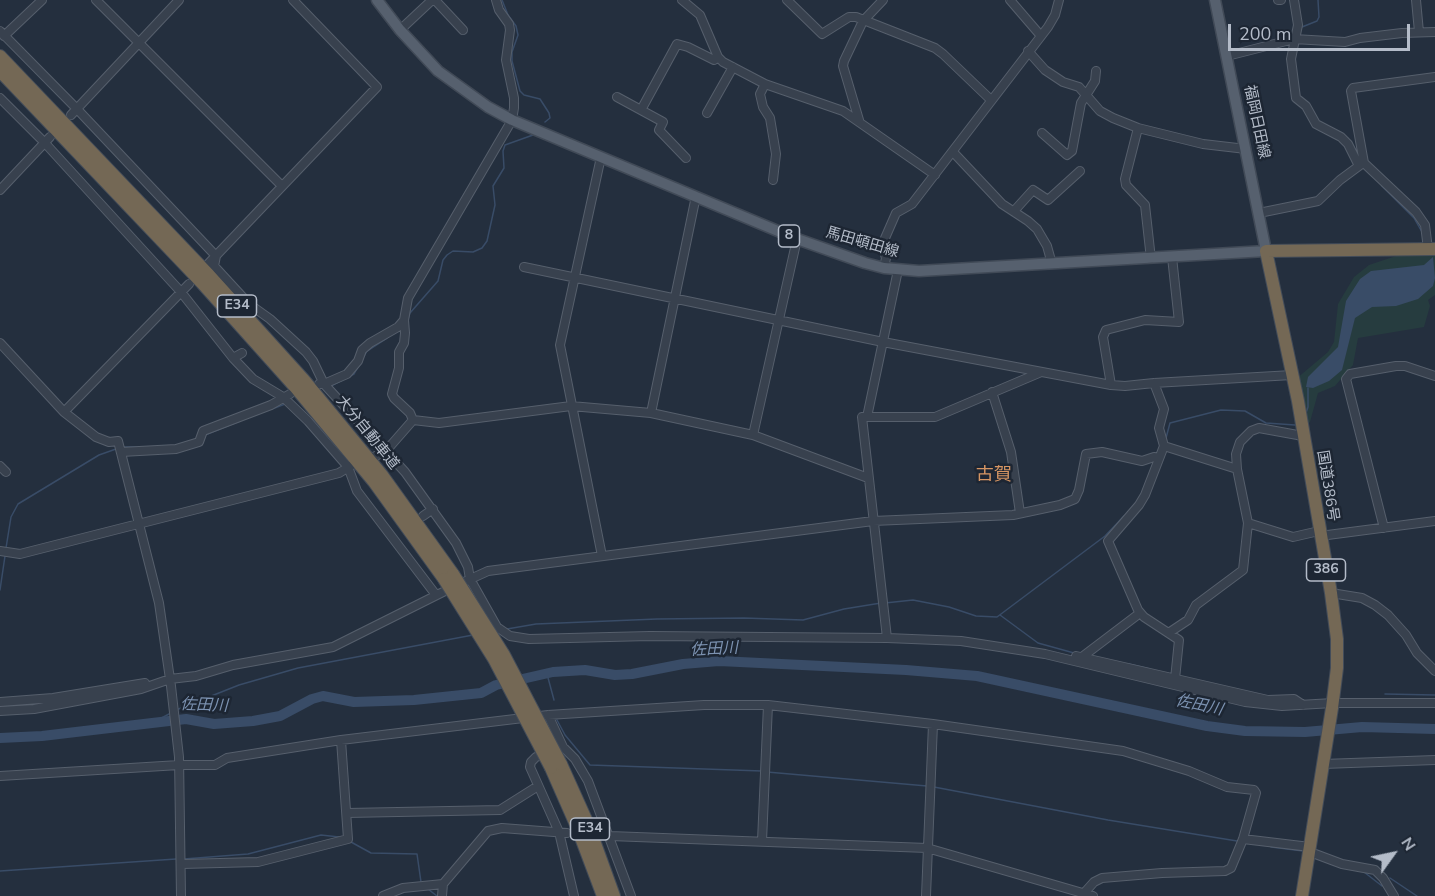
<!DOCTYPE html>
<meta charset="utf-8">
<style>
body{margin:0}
#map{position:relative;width:1435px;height:896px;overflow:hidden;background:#242f3e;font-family:"Nunito Sans",sans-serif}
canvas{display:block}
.north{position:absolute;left:1363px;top:824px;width:60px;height:60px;-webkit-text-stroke:4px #1d2633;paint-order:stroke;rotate:57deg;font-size:16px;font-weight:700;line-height:24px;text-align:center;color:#b4bcc9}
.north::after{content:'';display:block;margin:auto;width:21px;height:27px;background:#b4bcc9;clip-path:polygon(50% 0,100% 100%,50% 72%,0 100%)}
.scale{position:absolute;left:1228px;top:24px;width:182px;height:27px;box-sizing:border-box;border:3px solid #b4bcc9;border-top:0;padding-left:8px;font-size:18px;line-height:21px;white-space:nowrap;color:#b4bcc9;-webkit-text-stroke:4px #1d2633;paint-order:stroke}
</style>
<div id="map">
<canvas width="1435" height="896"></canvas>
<div class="north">N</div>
<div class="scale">200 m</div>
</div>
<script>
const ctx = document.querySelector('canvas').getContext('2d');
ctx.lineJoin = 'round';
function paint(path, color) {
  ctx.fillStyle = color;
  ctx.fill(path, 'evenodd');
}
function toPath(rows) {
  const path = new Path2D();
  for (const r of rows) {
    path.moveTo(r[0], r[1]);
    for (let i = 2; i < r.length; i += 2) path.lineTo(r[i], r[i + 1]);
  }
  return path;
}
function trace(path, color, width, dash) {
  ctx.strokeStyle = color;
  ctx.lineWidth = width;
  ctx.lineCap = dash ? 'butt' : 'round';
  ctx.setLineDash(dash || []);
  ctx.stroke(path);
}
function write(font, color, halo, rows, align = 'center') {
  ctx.font = font + ' "Nunito Sans","Noto Sans JP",sans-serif';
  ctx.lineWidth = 5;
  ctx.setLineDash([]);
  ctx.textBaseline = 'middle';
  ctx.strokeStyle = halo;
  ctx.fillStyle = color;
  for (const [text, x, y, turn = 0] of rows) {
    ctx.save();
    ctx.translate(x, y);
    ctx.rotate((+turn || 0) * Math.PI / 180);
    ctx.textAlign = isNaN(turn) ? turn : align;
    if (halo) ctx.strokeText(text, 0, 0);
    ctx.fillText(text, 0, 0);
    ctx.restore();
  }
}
paint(toPath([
 [1435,250,1435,295,1428,300,1430,306,1424,327,1358,338,1353,365,1335,386,1318,393,1310,422,1305,426,1296,379,1328,352,1334,342,1338,304,1354,277,1369,265,1396,256,1399,251]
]), '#263c3f');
paint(toPath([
 [1433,257,1435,278,1433,286,1418,299,1396,306,1372,307,1355,318,1342,370,1329,381,1313,388,1306,387,1308,377,1338,347,1346,301,1360,279,1371,271,1424,265]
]), '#394c67');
trace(toPath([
 [502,0,508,15,516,26,518,35,512,52,512,61,520,91,524,95,540,99,549,113,550,118,545,122],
 [1302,27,1317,21,1319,17,1318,0],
 [1382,186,1414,218,1422,232],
 [407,322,410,313,438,281,443,260,447,255,453,251,473,252,482,248,487,241,495,205,493,186,504,168,503,151,505,145,533,135],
 [331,386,354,374,367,351,387,338],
 [272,409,285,404],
 [1306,413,1308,407,1308,388],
 [205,435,240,421],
 [1166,438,1170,423,1221,410,1245,411,1266,423,1295,425,1297,423],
 [124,447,143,447],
 [6,548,11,517,18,504,99,455,116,449],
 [0,590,5,556],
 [885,603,913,600,949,607,976,616,997,617,1105,536,1124,516],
 [1000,615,1038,643,1074,653],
 [507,629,536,624,657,619,744,618,803,620,844,609,881,603],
 [1129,664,1150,669],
 [547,674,554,700],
 [1385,694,1435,695],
 [176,710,239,685,298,668,473,635],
 [557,720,565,735,590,765,762,771],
 [154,722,169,714],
 [767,772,927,786],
 [934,787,1108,820,1237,841],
 [351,842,371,853,417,854,421,882],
 [1271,847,1303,851],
 [184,859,248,854,321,835,339,837],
 [0,871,176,859],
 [1364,872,1382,886],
 [1390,878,1417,896],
 [428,889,437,896]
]), '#394c67', 1.5);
trace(toPath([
 [0,738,42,736,186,719,214,724,253,721,280,716,312,699,323,696,354,702,414,700,481,693,496,685,553,672,585,670,615,675,632,674,683,664,719,661,906,670,977,676,1207,726,1245,731,1305,732,1362,727,1435,729]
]), '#394c67', 10);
const minor = toPath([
 [96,0,282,186],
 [435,0,463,30],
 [682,0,700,15,718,57,723,62,765,84,843,111,935,175],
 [787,0,822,34,849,17,856,17,935,48,943,54,991,100],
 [1010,0,1041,36],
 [1278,0,1281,0],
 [1294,0,1298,25,1291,59,1296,98,1306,106,1316,124,1341,137,1348,144,1359,166],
 [1416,0,1419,32],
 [400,30,432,0],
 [0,31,77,109,216,256],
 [4,36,42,0],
 [1028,51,1045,70,1063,82,1079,87,1100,111,1113,118,1138,128,1203,144,1246,149],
 [1227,56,1294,39,1345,42,1360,38,1402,33,1435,32],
 [765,84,760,94,763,107,770,118,776,154,773,180],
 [617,97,663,122,659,130,686,158],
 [0,98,44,142,181,292,233,358,253,379,283,397,308,421,348,467,357,491,436,595],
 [641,110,677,44,688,47,714,60,718,57],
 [707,113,733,67],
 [71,115,179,0],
 [859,120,843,66,844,61,863,21,883,0],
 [1138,128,1125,179,1126,185,1145,205,1151,259],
 [1042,133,1067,155,1072,151,1081,103,1095,81,1096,71],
 [953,152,1002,204,1028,221,1037,229,1047,246,1052,264],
 [601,157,560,345,602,556],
 [0,190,50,137],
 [1014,211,1033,190,1048,200,1080,171],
 [1259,213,1318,201,1340,180,1363,163],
 [1428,249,1425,225,1416,212,1364,163,1351,91,1353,88,1435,77],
 [216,256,214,266,249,304,270,319,306,352,313,361,324,384,405,472,456,543,468,567,470,579,497,627,510,636,529,639,650,636,887,638,961,641,1045,654,1245,702,1282,706,1333,703,1435,703],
 [208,264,377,87,293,0],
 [524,267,883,342,1111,385,1125,386,1154,383,1292,375],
 [884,268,886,258,882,245,896,213,912,204,1048,27,1055,15,1059,0],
 [0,343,64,412,96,437,109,442,118,441,159,603,171,686,179,757,181,896],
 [233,358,242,353],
 [1154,383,1164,409,1159,428,1164,446,1145,495,1139,505,1108,541,1138,610,1144,617,1179,640,1175,679],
 [319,384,324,384,347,374,358,361,362,350,370,343,398,327,404,320],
 [1111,385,1103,337,1106,330,1145,320,1179,322,1172,257],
 [992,392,1011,452,1020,513],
 [64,412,189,284],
 [651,413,696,196],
 [867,417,898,270],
 [413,420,439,423,571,406,651,413,753,435,868,478],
 [413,420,410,413,394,398,392,394,399,368,399,352,404,343,405,333,404,320,408,298,512,120,514,108,514,98,506,60,510,30,509,24,499,10,496,0],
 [753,435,797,239],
 [1164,446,1237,469],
 [121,452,176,449,199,442,203,431,271,405,290,394],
 [373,457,385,452,413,420],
 [0,466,6,472],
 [423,516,433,509],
 [1248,523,1293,537,1319,531],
 [1384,528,1346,379,1350,374,1396,366,1405,366,1435,376],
 [1320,536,1435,521],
 [0,551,20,554,339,473,352,465],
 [466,581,488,571,873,521,1013,515,1060,505,1075,499,1079,490,1086,454,1102,452,1142,461,1154,457,1159,458],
 [1331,593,1362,598,1375,605,1388,615,1406,635,1417,653,1435,671],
 [1170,632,1188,620,1196,605,1243,570,1248,523,1237,469,1236,454,1240,442,1251,431,1259,428,1303,436],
 [887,638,862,417,935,417,1039,373],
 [1076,656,1268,700,1294,699,1303,705],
 [1082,657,1140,613],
 [0,702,53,698,145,683],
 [0,711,34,709,141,689,170,679,196,676,233,665,333,647,455,586],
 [548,715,563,747,575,759,588,781,631,896],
 [548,753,536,757,531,762,530,767,559,832,574,896],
 [1323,764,1435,760],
 [0,776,179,765,215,765,227,758,341,740,548,715,704,705,768,705,933,724,1123,751,1189,771,1227,787,1254,790,1256,793,1243,839,1231,868,1225,871,1162,873,1102,878,1094,882,1085,892],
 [347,813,500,810,538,786],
 [600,833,610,836,927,848,1093,896],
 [1243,839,1310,847],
 [762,841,768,705],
 [1310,852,1342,864,1375,870,1383,878,1394,896],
 [182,864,258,862,348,839,341,740],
 [383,896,403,888,443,884],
 [442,896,443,884,488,831,502,828,567,833],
 [926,896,933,724]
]);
const major = toPath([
 [377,0,400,30,438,71,488,107,512,120,797,239,865,263,884,268,919,271,1266,251,1215,0]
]);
const highway = toPath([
 [0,56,209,275,304,380,382,475,453,574],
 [0,71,202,283,295,387,374,482,444,579],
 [561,764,588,824,614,896],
 [551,768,577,827,603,896],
 [1302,896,1332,708,1337,668,1337,639,1331,593,1298,401,1266,251,1435,249]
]);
trace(minor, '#565f6c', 10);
trace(major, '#414a57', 13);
trace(highway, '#434c59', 14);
trace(minor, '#38414e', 8);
trace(major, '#56606e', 10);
trace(highway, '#746855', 12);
const highwayBridge = toPath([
 [453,574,504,655,561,764],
 [444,579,494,659,551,768]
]);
trace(highwayBridge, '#434c59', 14, []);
trace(highwayBridge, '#746855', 12);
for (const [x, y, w] of [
 [789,236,21],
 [237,306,39],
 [1326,570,39],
 [590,829,39]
]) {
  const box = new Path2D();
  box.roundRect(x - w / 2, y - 11, w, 22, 4.5);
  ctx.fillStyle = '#1d2633';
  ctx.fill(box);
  trace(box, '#b4bcc9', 1.5);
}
write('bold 14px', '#b4bcc9', null, [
 ["8",789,236],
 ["E34",237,306],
 ["386",1326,570],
 ["E34",590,829]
]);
write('15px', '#b4bcc9', '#1d2633', [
 ["福岡日田線",1256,122,78],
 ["馬田頓田線",862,243,16],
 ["大分自動車道",367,433,51],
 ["国道386号",1327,486,81]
]);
write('italic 16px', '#7c92b1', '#1d2633', [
 ["佐田川",714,650,-3],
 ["佐田川",204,706,2],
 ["佐田川",1199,706,12]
]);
write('18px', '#d59563', '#1d2633', [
 ["古賀",994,476]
]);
</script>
